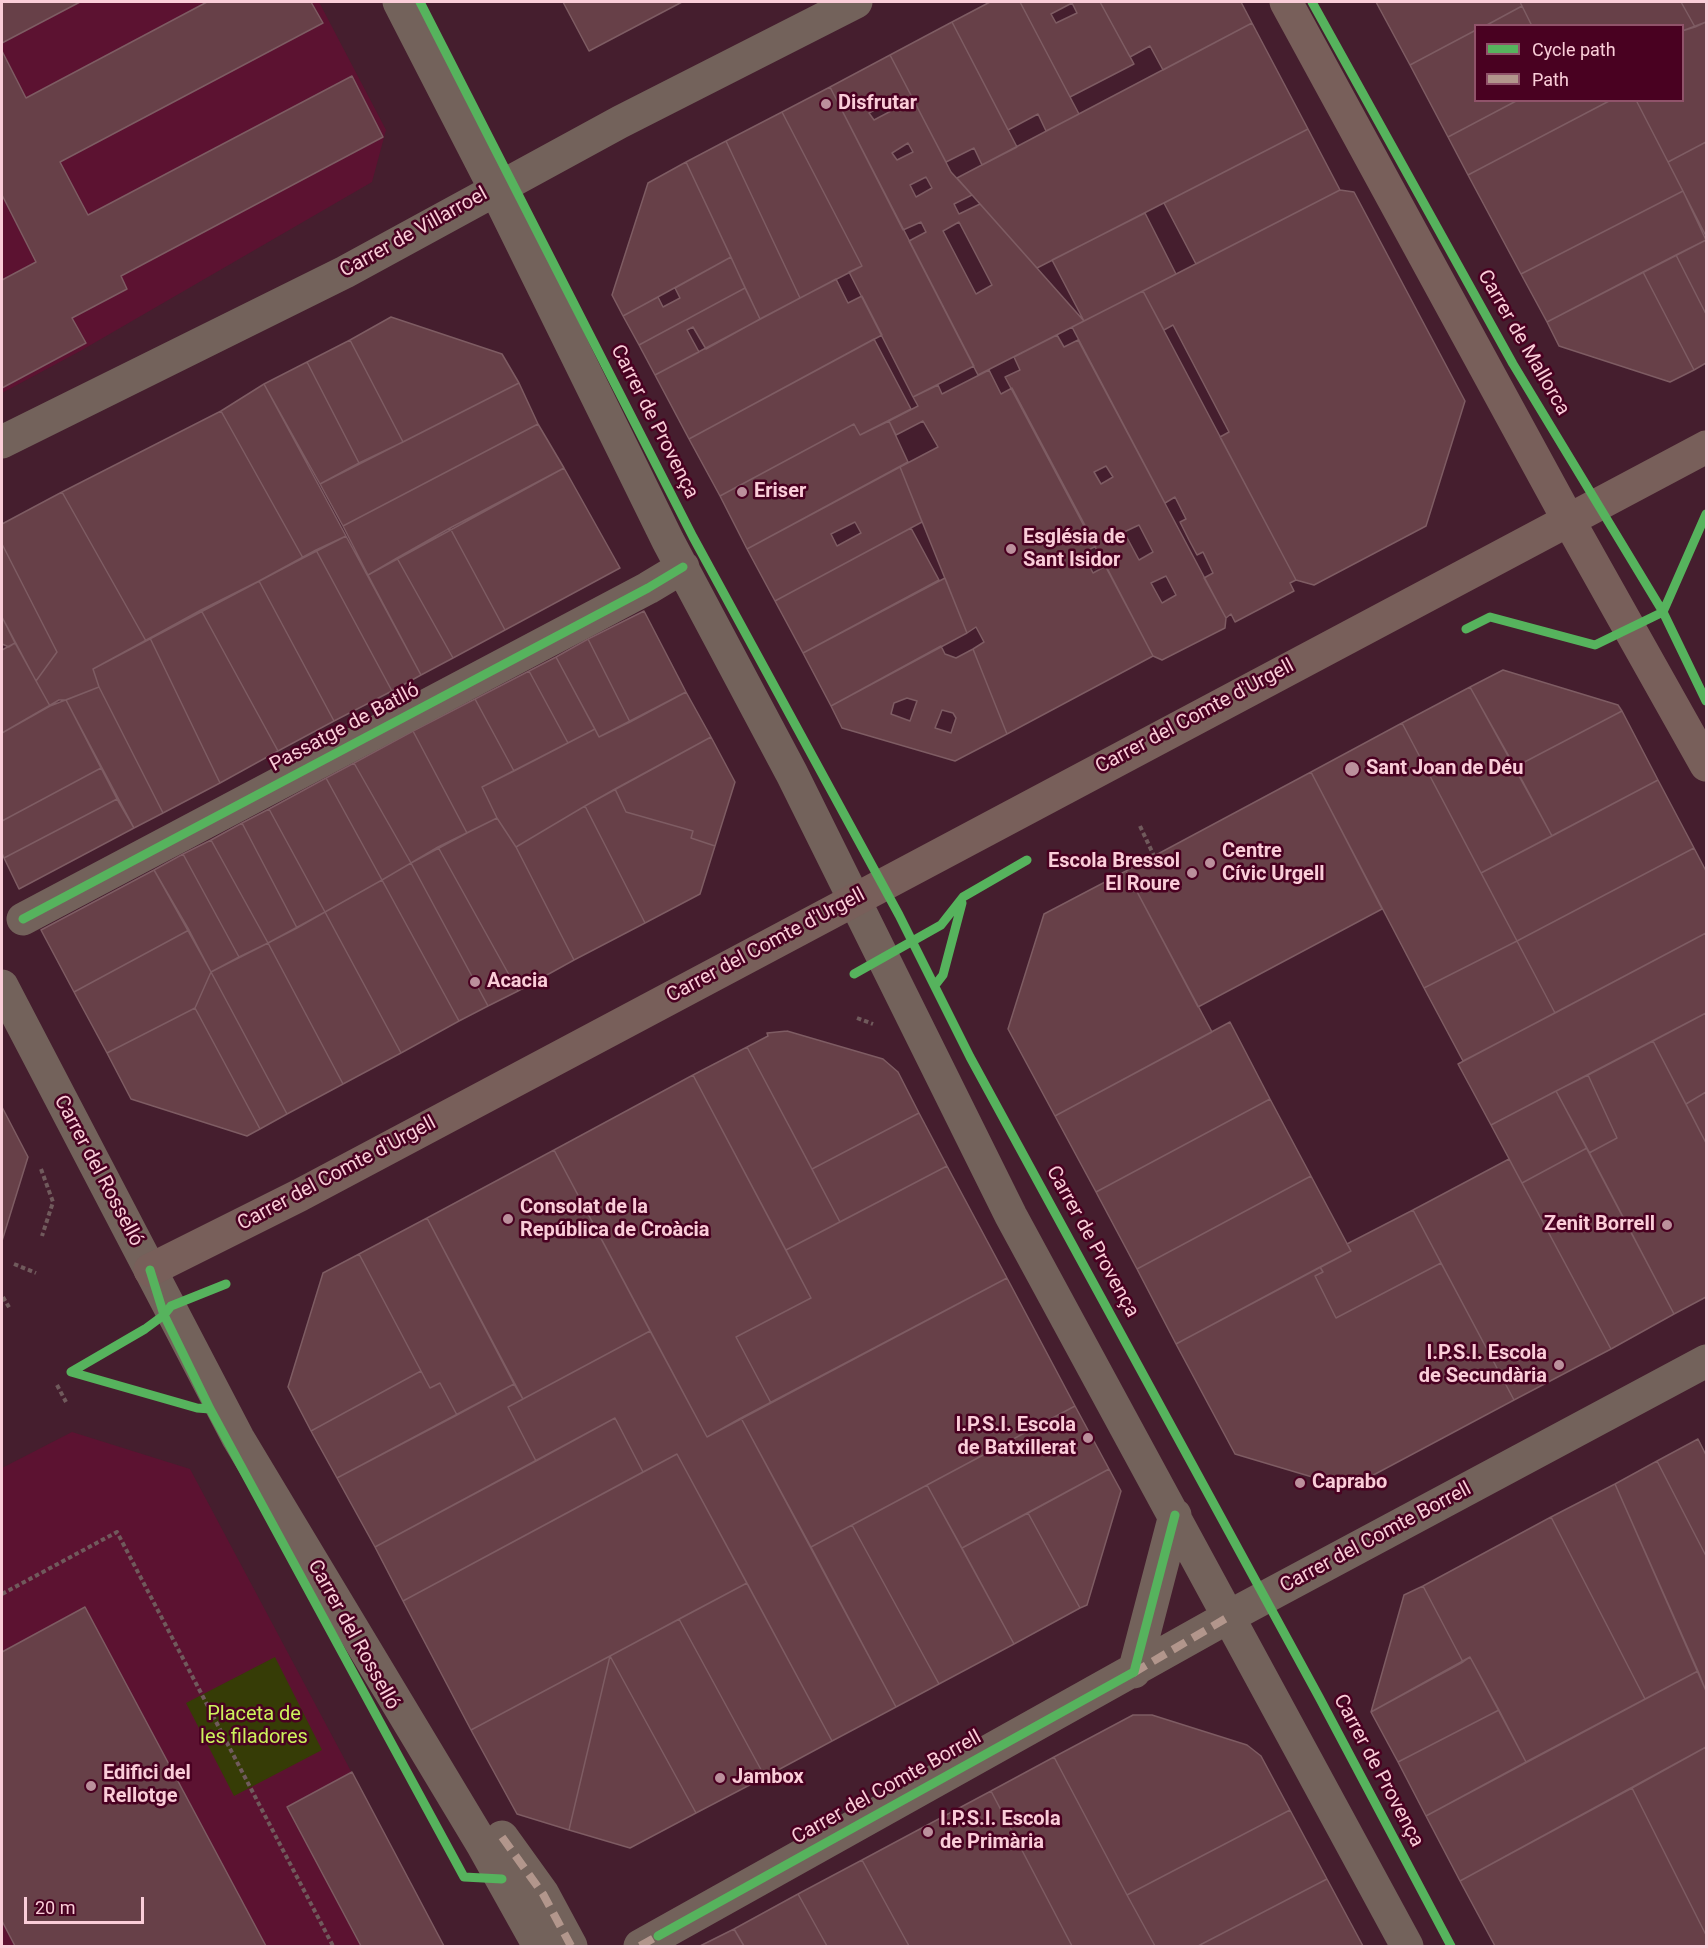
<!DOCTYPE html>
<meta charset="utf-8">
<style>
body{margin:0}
#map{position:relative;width:1708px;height:1948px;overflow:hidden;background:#451e2e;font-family:Roboto,sans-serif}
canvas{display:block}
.frame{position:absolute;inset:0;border:3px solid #facdd8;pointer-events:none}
.legend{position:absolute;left:1474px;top:24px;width:210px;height:78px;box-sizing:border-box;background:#490121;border:2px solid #90536a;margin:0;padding:8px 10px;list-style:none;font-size:18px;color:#facdd8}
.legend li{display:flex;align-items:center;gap:12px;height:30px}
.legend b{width:30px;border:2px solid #90536a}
.scale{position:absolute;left:24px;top:1897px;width:120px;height:27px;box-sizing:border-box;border:3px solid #facdd8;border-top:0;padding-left:8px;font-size:18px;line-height:21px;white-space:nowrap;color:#facdd8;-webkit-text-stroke:4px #490121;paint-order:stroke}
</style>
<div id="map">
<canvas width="1708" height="1948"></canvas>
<div class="frame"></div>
<ul class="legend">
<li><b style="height:8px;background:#56b35d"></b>Cycle path</li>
<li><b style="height:8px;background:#b2968c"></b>Path</li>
</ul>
<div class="scale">20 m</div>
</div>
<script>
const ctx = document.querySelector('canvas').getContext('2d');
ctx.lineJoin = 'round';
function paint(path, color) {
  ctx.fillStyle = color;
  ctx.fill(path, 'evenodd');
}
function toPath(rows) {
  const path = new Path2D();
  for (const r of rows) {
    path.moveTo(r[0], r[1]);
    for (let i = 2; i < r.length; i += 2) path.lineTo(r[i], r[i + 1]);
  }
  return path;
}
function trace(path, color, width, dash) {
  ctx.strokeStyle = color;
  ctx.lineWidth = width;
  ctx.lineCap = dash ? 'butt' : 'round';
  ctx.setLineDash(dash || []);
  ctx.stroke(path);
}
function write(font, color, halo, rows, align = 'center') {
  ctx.font = font + ' Roboto,sans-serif';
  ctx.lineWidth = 5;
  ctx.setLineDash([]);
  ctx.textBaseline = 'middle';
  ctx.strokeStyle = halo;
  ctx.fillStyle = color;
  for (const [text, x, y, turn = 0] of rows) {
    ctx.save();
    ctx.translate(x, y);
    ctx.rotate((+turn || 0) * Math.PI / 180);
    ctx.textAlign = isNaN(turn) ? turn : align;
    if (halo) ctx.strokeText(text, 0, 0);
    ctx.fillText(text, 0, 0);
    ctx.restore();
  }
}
paint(toPath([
 [2,2,319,2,386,130,372,182,82,350,2,393],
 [72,1432,190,1469,444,1946,2,1946,2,1468]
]), '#5c1231');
paint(toPath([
 [275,1657,322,1750,234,1796,186,1703]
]), '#363c06');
const building = toPath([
 [2,2,80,2,2,43,2,2],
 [207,2,311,2,323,23,60,162,88,215,352,76,383,137,121,276,127,289,72,318,86,343,2,388,2,280,36,262,2,195,2,51,26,98,207,2],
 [563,2,682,2,589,51,563,2],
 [990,2,1020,2,1079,114,1046,131,1038,114,1008,130,952,22,990,2],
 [1020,2,1100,2,1134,64,1070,97,1020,2],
 [1072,3,1077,13,1056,23,1051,14,1072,3],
 [1100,2,1241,2,1252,23,1163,70,1150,46,1130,57,1100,2],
 [1376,2,1520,2,1522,6,1485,26,1476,26,1476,30,1410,65,1376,2],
 [1520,2,1681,2,1695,27,1682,31,1682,26,1532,26,1520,2],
 [1681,2,1706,2,1706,22,1695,27,1681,2],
 [1522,6,1532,26,1485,26,1522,6],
 [952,22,1017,147,982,165,974,148,946,162,890,55,952,22],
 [1706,22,1706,142,1668,162,1636,100,1682,100,1682,31,1706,22],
 [1252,23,1308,129,1037,268,957,178,1252,23],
 [1476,30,1476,100,1518,100,1448,137,1410,65,1476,30],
 [890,55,951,172,972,195,954,204,959,214,980,204,1084,321,978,375,909,241,926,232,921,222,903,230,830,87,890,55],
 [887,103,891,111,874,120,869,113,887,103],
 [908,143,913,152,897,160,892,153,908,143],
 [926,177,932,188,916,197,910,185,926,177],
 [959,222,992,285,976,294,943,231,959,222],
 [830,87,974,366,913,397,849,272,862,266,782,112,830,87],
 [1518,100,1611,100,1468,175,1448,137,1518,100],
 [1611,100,1636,100,1683,191,1521,274,1468,175,1611,100],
 [782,112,862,266,800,298,726,141,782,112],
 [1308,129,1340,190,1196,264,1164,203,1308,129],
 [726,141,800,298,760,319,686,162,726,141],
 [1706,142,1706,236,1668,162,1706,142],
 [686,162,731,257,623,316,612,295,648,183,686,162],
 [1340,190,1354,192,1465,401,1426,526,1314,585,1296,580,1220,437,1229,432,1173,325,1164,330,1143,291,1340,190],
 [1683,191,1706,240,1547,322,1521,274,1683,191],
 [1145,213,1176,274,1084,321,1052,260,1145,213],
 [1706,240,1706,314,1676,255,1706,240],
 [1676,255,1706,314,1706,363,1694,370,1643,272,1676,255],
 [731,257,745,288,639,345,623,316,658,297,663,307,680,298,675,288,731,257],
 [1643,272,1694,370,1670,382,1559,346,1547,322,1643,272],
 [836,279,848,303,862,296,882,335,689,439,655,375,836,279],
 [745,288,760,319,706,349,693,327,687,330,699,352,655,375,639,345,745,288],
 [1143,291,1296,580,1290,583,1294,591,1235,622,1231,614,1226,618,1204,578,1213,573,1203,552,1197,555,1189,540,1180,522,1186,519,1175,497,1165,503,1072,327,1143,291],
 [391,317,502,354,519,383,403,442,350,340,391,317],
 [1057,335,1064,347,1078,340,1226,618,1225,628,1162,660,1153,656,1005,377,1020,370,1014,357,1057,335],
 [1106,466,1113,477,1101,484,1094,472,1106,466],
 [1139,525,1153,552,1139,560,1124,532,1139,525],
 [1166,576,1176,595,1162,603,1151,583,1166,576],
 [874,339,911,409,860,435,854,424,720,496,689,439,874,339],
 [350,340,403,442,359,463,307,362,350,340],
 [307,362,359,463,320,484,264,384,307,362],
 [989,370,1001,394,1012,388,1096,546,1083,553,1093,573,1106,566,1153,656,1007,734,973,649,984,642,976,627,967,633,900,467,938,447,923,421,896,435,889,421,918,406,913,397,938,385,942,394,989,370],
 [519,383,538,424,343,526,320,484,519,383],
 [264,384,346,536,303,558,221,411,264,384],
 [221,411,303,558,146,641,62,492,221,411],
 [889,421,908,462,747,549,720,496,854,424,860,435,889,421],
 [538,424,564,468,368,575,343,526,538,424],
 [900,467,922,522,775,601,747,549,900,467],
 [855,522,861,533,837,546,831,534,855,522],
 [564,468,620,568,505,630,450,528,564,468],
 [62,492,146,641,93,669,99,687,50,706,36,681,57,652,2,544,2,524,62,492],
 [450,528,505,630,453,658,397,558,450,528],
 [911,528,939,580,803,653,775,601,911,528],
 [346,536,421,675,392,691,316,550,346,536],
 [2,544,57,652,36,681,2,617,2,544],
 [316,550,392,691,334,721,259,581,316,550],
 [397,558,453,658,421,675,368,575,397,558],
 [945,578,967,633,831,706,803,653,945,578],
 [259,581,334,721,278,751,201,610,259,581],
 [201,610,278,751,220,783,150,638,201,610],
 [644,611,686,692,630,722,588,639,644,611],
 [2,617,15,643,9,647,2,644,2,617],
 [150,638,220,783,163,813,99,687,93,669,150,638],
 [588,639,630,722,599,737,556,657,588,639],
 [15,643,50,706,2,733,2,650,15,643],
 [941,646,945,654,956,658,973,649,1007,734,955,761,842,728,831,706,941,646],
 [907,698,917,701,910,721,891,714,894,703,907,698],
 [942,710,953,713,956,718,951,733,935,728,942,710],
 [556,657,595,729,568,743,529,671,556,657],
 [1503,670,1618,705,1622,711,1515,767,1470,687,1503,670],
 [529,671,568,743,514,771,475,699,529,671],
 [99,687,163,813,134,828,66,700,99,687],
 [1470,687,1552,836,1481,873,1402,723,1470,687],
 [686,692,711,737,585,806,516,847,497,818,482,787,595,729,599,737,686,692],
 [475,699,514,771,482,787,497,818,467,833,413,731,475,699],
 [59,700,66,700,101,768,2,821,2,733,59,700],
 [1622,711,1658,780,1552,836,1515,767,1622,711],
 [1402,723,1517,941,1424,988,1311,772,1402,723],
 [413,731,467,833,411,863,354,763,413,731],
 [711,737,735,782,715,846,691,838,693,831,626,812,615,789,711,737],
 [354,763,411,863,382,880,326,778,354,763],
 [101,768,117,799,4,858,2,853,2,821,101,768],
 [1311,772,1382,909,1198,1007,1126,871,1311,772],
 [326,778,382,880,325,912,269,809,326,778],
 [1658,780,1694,848,1517,941,1481,873,1658,780],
 [615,789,626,812,693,831,691,838,715,846,700,894,645,923,585,806,615,789],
 [117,799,134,828,19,889,4,858,117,799],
 [585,806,645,923,574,960,516,847,585,806],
 [269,809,325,912,297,928,242,823,269,809],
 [497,818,516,847,574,960,518,991,438,847,497,818],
 [242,823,297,928,268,943,211,840,242,823],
 [211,840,268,943,239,957,183,854,211,840],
 [438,847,518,991,488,1006,411,863,438,847],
 [1694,848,1706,871,1706,933,1555,1013,1517,941,1694,848],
 [183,854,239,957,211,972,154,870,183,854],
 [411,863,488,1006,459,1021,382,880,411,863],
 [154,870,189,930,74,992,41,930,154,870],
 [1126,871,1212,1032,1055,1116,1008,1029,1044,914,1126,871],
 [382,880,459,1021,401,1053,325,912,382,880],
 [325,912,401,1053,343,1084,268,943,325,912],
 [189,930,211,972,195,1008,107,1053,74,992,189,930],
 [1706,933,1706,1013,1491,1125,1458,1064,1706,933],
 [1517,941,1555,1013,1463,1061,1424,988,1517,941],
 [268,943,343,1084,287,1114,211,972,268,943],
 [211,972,287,1114,260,1129,195,1008,211,972],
 [195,1008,260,1129,247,1136,131,1099,107,1053,195,1008],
 [1706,1013,1706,1092,1686,1104,1653,1041,1706,1013],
 [1230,1022,1270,1099,1096,1192,1055,1116,1230,1022],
 [787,1031,883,1059,898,1072,919,1113,812,1169,747,1047,768,1036,767,1033,787,1031],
 [1653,1041,1706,1143,1706,1297,1674,1314,1589,1153,1617,1138,1588,1075,1653,1041],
 [747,1047,840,1222,786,1250,693,1075,747,1047],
 [693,1075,811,1298,736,1337,771,1403,707,1437,554,1150,693,1075],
 [1588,1075,1617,1138,1589,1153,1556,1091,1588,1075],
 [1556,1091,1587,1148,1522,1183,1491,1125,1556,1091],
 [1706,1092,1706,1143,1686,1104,1706,1092],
 [1270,1099,1311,1176,1137,1269,1096,1192,1270,1099],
 [2,1107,28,1157,2,1241,2,1107],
 [919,1113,947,1166,840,1222,812,1169,919,1113],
 [1587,1148,1674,1314,1611,1349,1522,1183,1587,1148],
 [554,1150,650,1331,523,1399,427,1218,554,1150],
 [1509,1159,1611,1349,1514,1400,1413,1210,1509,1159],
 [947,1166,1007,1278,771,1403,736,1337,811,1298,786,1250,947,1166],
 [1311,1176,1351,1251,1176,1344,1137,1269,1311,1176],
 [1413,1210,1441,1263,1336,1318,1315,1276,1323,1272,1320,1267,1351,1251,1347,1244,1413,1210],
 [427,1218,514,1384,457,1415,440,1383,430,1388,359,1254,427,1218],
 [359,1254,421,1371,311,1431,288,1387,323,1273,359,1254],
 [1441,1263,1514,1400,1349,1488,1235,1454,1176,1344,1320,1267,1323,1272,1315,1276,1336,1318,1441,1263],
 [1007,1278,1075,1406,811,1547,741,1418,1007,1278],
 [650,1331,707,1437,741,1418,896,1707,832,1741,677,1454,643,1472,615,1418,536,1461,508,1407,650,1331],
 [421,1371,430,1388,440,1383,457,1415,337,1478,311,1431,421,1371],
 [514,1384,523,1399,508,1407,536,1461,375,1547,337,1478,514,1384],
 [1075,1406,1109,1469,962,1548,927,1485,1075,1406],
 [615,1418,643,1472,403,1601,375,1547,615,1418],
 [1698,1439,1706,1455,1706,1556,1657,1461,1698,1439],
 [677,1454,747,1583,471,1730,403,1601,677,1454],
 [1657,1461,1706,1556,1706,1691,1615,1484,1657,1461],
 [1109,1469,1121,1491,1087,1605,1080,1608,1028,1513,1109,1469],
 [1615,1484,1698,1671,1645,1699,1551,1517,1615,1484],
 [927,1485,1014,1644,939,1684,852,1525,927,1485],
 [1028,1513,1080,1608,1014,1644,962,1548,1028,1513],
 [1551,1517,1645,1699,1526,1762,1470,1657,1463,1662,1423,1586,1551,1517],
 [852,1525,939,1684,896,1707,811,1547,852,1525],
 [747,1583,832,1741,765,1777,679,1619,747,1583],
 [1423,1586,1463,1662,1371,1712,1404,1595,1423,1586],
 [85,1607,266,1946,15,1946,2,1921,2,1652,85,1607],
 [679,1619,765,1777,696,1813,610,1656,679,1619],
 [610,1656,696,1813,630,1848,569,1830,610,1656],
 [610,1656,569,1830,517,1814,471,1730,610,1656],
 [1470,1657,1499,1710,1398,1762,1371,1712,1470,1657],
 [1698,1671,1706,1691,1706,1747,1460,1881,1426,1816,1698,1671],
 [1499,1710,1526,1762,1426,1816,1398,1762,1499,1710],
 [1133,1715,1152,1715,1247,1745,1261,1756,1290,1810,1127,1895,1054,1757,1133,1715],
 [1706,1747,1706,1935,1632,1788,1706,1747],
 [1054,1757,1127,1895,1155,1946,1072,1946,991,1791,1054,1757],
 [352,1772,444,1946,361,1946,287,1807,352,1772],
 [1632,1788,1706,1935,1706,1946,1495,1946,1460,1881,1632,1788],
 [991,1791,1072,1946,909,1946,862,1860,991,1791],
 [1290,1810,1327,1879,1198,1946,1155,1946,1127,1895,1290,1810],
 [862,1860,909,1946,827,1946,798,1894,862,1860],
 [1327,1879,1363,1946,1198,1946,1327,1879],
 [798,1894,827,1946,744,1946,734,1929,798,1894],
 [734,1929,744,1946,700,1946,734,1929]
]);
paint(building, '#674048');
trace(building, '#7e5c63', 1.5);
trace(toPath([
 [1140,826,1154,856],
 [857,1018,873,1024],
 [41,1169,53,1202,42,1236],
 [14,1264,36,1273],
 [3,1297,10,1309],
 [57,1385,66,1402],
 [2,1594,117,1532,333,1946]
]), '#705a5c', 4, [4.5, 3]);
trace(toPath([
 [399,2,495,189,668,541,792,774,1011,1216,1407,1946],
 [2,442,345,272,620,122,856,2],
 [23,919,648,588,683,567],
 [2,986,238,1438,482,1844,539,1946],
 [1134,1672,1175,1515],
 [502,1837,543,1894,571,1946],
 [640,1946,1230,1616,1706,1361]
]), '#73625b', 33);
trace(toPath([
 [1286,2,1569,521,1706,765],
 [150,1270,300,1195,1706,447]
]), '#785f5a', 33);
trace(toPath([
 [1133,1673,1230,1616],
 [502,1837,543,1894,571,1946],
 [640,1946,663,1933]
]), '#b2968c', 8, [15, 8]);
trace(toPath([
 [420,2,693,537,899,915,970,1057,1319,1697,1451,1946],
 [1312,2,1513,364,1663,612,1706,701],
 [1466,629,1490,617,1595,645,1663,612,1706,514],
 [23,919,648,588,683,567],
 [854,974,941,925,963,897,1027,860],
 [936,984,943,975,962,903],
 [150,1270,164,1315,210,1409,464,1877,502,1879],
 [71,1372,145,1329,164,1315,171,1306,226,1284],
 [71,1372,197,1408,210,1409],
 [658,1936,1134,1672,1175,1515]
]), '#56b35d', 9);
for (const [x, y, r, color] of [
 [826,104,6,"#bb909c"],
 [742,492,6,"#bb909c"],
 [1011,549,6,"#bb909c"],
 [1352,769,8,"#bb909c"],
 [1210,863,6,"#bb909c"],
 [1192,873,6,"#bb909c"],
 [475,982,6,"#bb909c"],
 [508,1219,6,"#bb909c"],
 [1667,1225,6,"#bb909c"],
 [1559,1365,6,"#bb909c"],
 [1088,1438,6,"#bb909c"],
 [1300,1483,6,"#bb909c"],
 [720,1778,6,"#bb909c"],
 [91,1786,6,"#bb909c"],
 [928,1832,6,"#bb909c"]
]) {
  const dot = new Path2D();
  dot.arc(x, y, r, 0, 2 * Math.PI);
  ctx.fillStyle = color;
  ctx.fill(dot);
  trace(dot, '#490121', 2);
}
write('bold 20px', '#facdd8', '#490121', [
 ["Disfrutar",838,104],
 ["Eriser",754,492],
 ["Església de",1023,538],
 ["Sant Isidor",1023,561],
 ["Sant Joan de Déu",1366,769],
 ["Centre",1222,852],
 ["Cívic Urgell",1222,875],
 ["Escola Bressol",1180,862,"right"],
 ["El Roure",1180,885,"right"],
 ["Acacia",487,982],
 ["Consolat de la",520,1208],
 ["República de Croàcia",520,1231],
 ["Zenit Borrell",1655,1225,"right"],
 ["I.P.S.I. Escola",1547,1354,"right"],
 ["de Secundària",1547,1377,"right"],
 ["I.P.S.I. Escola",1076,1426,"right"],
 ["de Batxillerat",1076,1449,"right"],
 ["Caprabo",1312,1483],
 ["Edifici del",103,1774],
 ["Rellotge",103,1797],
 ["Jambox",732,1778],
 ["I.P.S.I. Escola",940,1820],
 ["de Primària",940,1843]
], 'left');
write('20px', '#facdd8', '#490121', [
 ["Carrer de Villarroel",414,233,-29],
 ["Carrer de Mallorca",1523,343,60],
 ["Carrer de Provença",654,422,63],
 ["Carrer del Comte d'Urgell",1195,717,-28],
 ["Passatge de Batlló",345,728,-28],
 ["Carrer del Comte d'Urgell",766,946,-28],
 ["Carrer del Rosselló",98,1171,62],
 ["Carrer del Comte d'Urgell",337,1174,-28],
 ["Carrer de Provença",1092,1242,61],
 ["Carrer del Comte Borrell",1376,1538,-28],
 ["Carrer del Rosselló",353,1635,61],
 ["Carrer de Provença",1378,1771,62],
 ["Carrer del Comte Borrell",887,1788,-29]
]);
write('20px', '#ccf15c', '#490121', [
 ["Placeta de",254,1715],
 ["les filadores",254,1738]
]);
</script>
